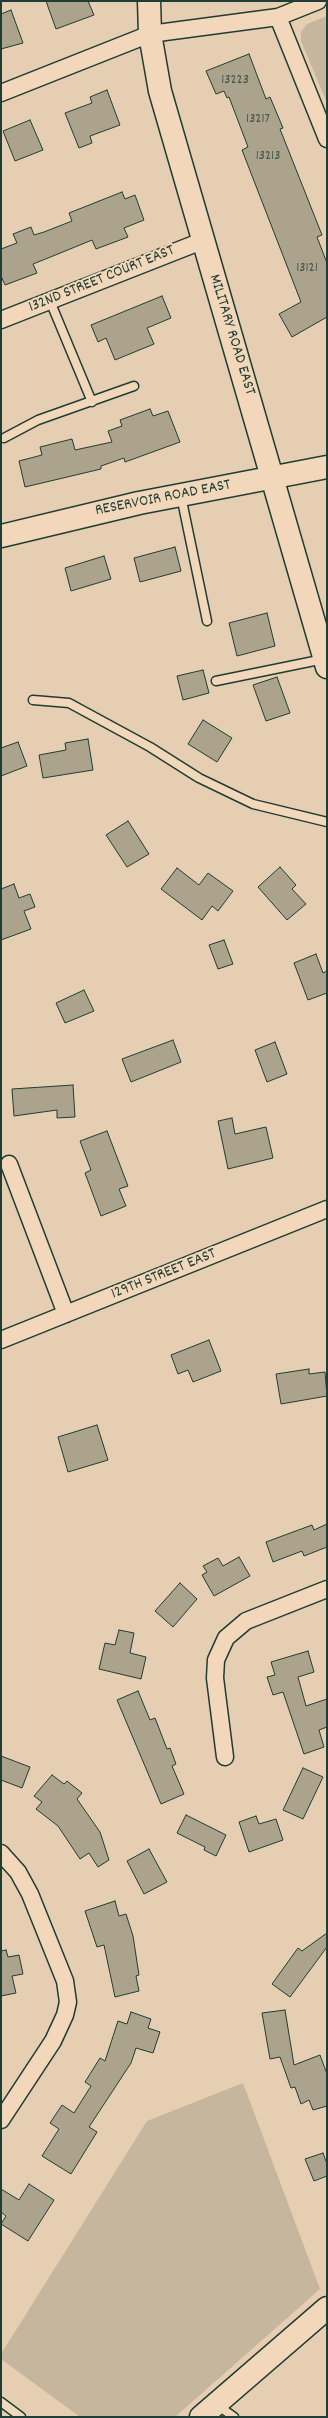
<!DOCTYPE html>
<style>
body{margin:0}
#map{position:relative;width:328px;height:2418px;overflow:hidden;background:#e6ceb2;font-family:Dekko,sans-serif}
canvas{display:block}
.frame{position:absolute;inset:0;border:2px solid #1f3d34;pointer-events:none}
</style>
<div id="map">
<canvas width="328" height="2418"></canvas>
<div class="frame"></div>
</div>
<script>
const ctx = document.querySelector('canvas').getContext('2d');
ctx.lineJoin = 'round';
function paint(path, color) {
  ctx.fillStyle = color;
  ctx.fill(path, 'evenodd');
}
function toPath(rows) {
  const path = new Path2D();
  for (const r of rows) {
    path.moveTo(r[0], r[1]);
    for (let i = 2; i < r.length; i += 2) path.lineTo(r[i], r[i + 1]);
  }
  return path;
}
function trace(path, color, width, dash) {
  ctx.strokeStyle = color;
  ctx.lineWidth = width;
  ctx.lineCap = dash ? 'butt' : 'round';
  ctx.setLineDash(dash || []);
  ctx.stroke(path);
}
function write(font, color, halo, rows, align = 'center') {
  ctx.font = font + ' Dekko,sans-serif';
  ctx.lineWidth = 4;
  ctx.setLineDash([]);
  ctx.textBaseline = 'middle';
  ctx.strokeStyle = halo;
  ctx.fillStyle = color;
  for (const [text, x, y, turn = 0] of rows) {
    ctx.save();
    ctx.translate(x, y);
    ctx.rotate((+turn || 0) * Math.PI / 180);
    ctx.textAlign = isNaN(turn) ? turn : align;
    if (halo) ctx.strokeText(text, 0, 0);
    ctx.fillText(text, 0, 0);
    ctx.restore();
  }
}
paint(toPath([
 [327,16,327,103,301,41,301,32,307,24],
 [243,2083,320,2289,175,2417,80,2417,1,2359,1,2354,147,2121]
]), '#c5b69d');
const building = toPath([
 [46,1,88,1,94,15,56,29,46,1],
 [11,10,23,43,1,49,1,14,11,10],
 [249,54,266,99,270,97,283,128,280,129,322,235,317,237,327,263,327,317,292,337,279,314,301,302,242,150,248,147,229,97,227,98,224,91,216,94,206,71,249,54],
 [107,90,120,125,90,136,92,143,79,148,65,113,92,103,90,97,107,90],
 [30,120,43,150,15,161,3,131,30,120],
 [122,192,125,199,135,195,144,220,124,228,128,237,96,249,92,240,53,256,33,264,37,273,5,285,1,276,1,249,17,243,13,234,31,227,34,235,44,232,72,221,69,213,122,192],
 [162,296,171,318,147,328,154,344,115,360,106,338,98,342,91,325,162,296],
 [150,409,153,416,168,411,180,442,125,462,124,458,101,466,101,469,25,487,19,461,42,455,40,447,72,439,75,450,112,442,108,431,122,426,120,420,150,409],
 [175,547,181,571,140,582,134,558,175,547],
 [104,556,111,579,71,591,65,568,104,556],
 [267,613,275,646,237,656,229,623,267,613],
 [203,670,209,693,183,700,177,676,203,670],
 [277,677,290,713,266,721,253,685,277,677],
 [203,720,232,738,217,762,188,744,203,720],
 [88,739,93,770,43,778,39,755,66,750,65,743,88,739],
 [18,742,27,766,1,776,1,748,18,742],
 [128,821,149,854,127,867,106,835,128,821],
 [280,867,296,885,292,889,306,904,287,920,258,887,280,867],
 [177,868,199,885,208,873,233,891,218,911,212,906,202,920,161,889,177,868],
 [14,884,19,898,30,894,35,907,24,911,31,929,1,940,1,889,14,884],
 [224,940,233,964,218,969,209,945,224,940],
 [316,954,323,973,327,971,327,993,308,1000,294,963,316,954],
 [84,990,94,1011,65,1023,56,1003,84,990],
 [173,1040,181,1062,131,1082,122,1059,173,1040],
 [275,1042,287,1074,267,1082,255,1050,275,1042],
 [73,1085,75,1117,57,1118,57,1110,14,1116,12,1089,73,1085],
 [232,1118,235,1134,266,1127,273,1158,228,1169,218,1121,232,1118],
 [107,1131,128,1186,119,1189,126,1206,101,1216,85,1173,91,1170,80,1141,107,1131],
 [209,1340,221,1371,193,1382,188,1370,178,1374,171,1355,209,1340],
 [309,1369,309,1374,325,1372,327,1396,281,1404,276,1374,309,1369],
 [97,1425,108,1460,68,1472,58,1437,97,1425],
 [327,1524,327,1547,304,1556,302,1551,273,1562,266,1542,312,1525,314,1530,327,1524],
 [239,1557,250,1576,214,1596,202,1575,207,1572,203,1566,218,1558,223,1566,239,1557],
 [180,1583,197,1599,173,1627,155,1611,180,1583],
 [119,1630,134,1633,130,1653,146,1657,141,1679,99,1669,105,1643,115,1645,119,1630],
 [308,1651,314,1672,298,1677,306,1706,327,1699,327,1727,319,1730,324,1747,304,1754,283,1692,273,1695,267,1677,275,1675,271,1662,308,1651],
 [138,1691,150,1720,155,1718,167,1749,170,1748,176,1764,172,1766,184,1794,161,1804,117,1700,138,1691],
 [1,1756,30,1767,22,1788,1,1780,1,1756],
 [303,1768,323,1777,303,1819,283,1810,303,1768],
 [52,1775,64,1784,67,1781,82,1793,77,1799,100,1832,109,1860,98,1867,89,1853,80,1859,58,1826,36,1809,42,1802,34,1796,52,1775],
 [186,1815,226,1835,216,1856,204,1850,205,1847,177,1833,186,1815],
 [256,1816,259,1824,276,1819,283,1840,249,1852,239,1822,256,1816],
 [149,1849,167,1882,144,1894,127,1861,149,1849],
 [115,1901,119,1916,126,1914,133,1936,139,1975,136,1976,139,1991,115,1997,104,1945,97,1947,85,1911,115,1901],
 [327,1933,327,1947,290,1997,272,1984,298,1948,302,1951,327,1933],
 [6,1950,8,1957,19,1955,23,1974,12,1976,16,1993,1,1996,1,1951,6,1950],
 [285,2010,294,2065,320,2055,327,2074,327,2106,313,2110,309,2100,301,2104,295,2087,291,2088,280,2057,270,2059,262,2013,285,2010],
 [131,2012,151,2019,148,2028,160,2032,153,2053,136,2048,131,2063,89,2127,97,2132,71,2174,42,2156,59,2129,50,2123,62,2105,74,2113,91,2086,85,2082,100,2058,105,2061,118,2021,127,2024,131,2012],
 [323,2153,327,2164,327,2176,314,2181,305,2159,323,2153],
 [29,2184,54,2200,28,2241,1,2224,6,2216,1,2212,1,2189,19,2200,29,2184]
]);
paint(building, '#aca38c');
trace(building, '#1f3d34', 1);
const lane = toPath([
 [50,301,92,402],
 [4,438,38,420,134,386],
 [181,496,207,621],
 [216,681,324,659],
 [33,700,69,703,150,747,199,778,253,804,327,822],
 [1,2402,21,2417],
 [217,2405,234,2417]
]);
const street = toPath([
 [278,17,327,139],
 [1,93,150,34,278,17,318,1],
 [1,320,202,241],
 [9,1164,66,1314],
 [1,1340,327,1209],
 [225,1757,215,1678,216,1660,226,1638,246,1621,327,1589],
 [1,1853,18,1872,30,1894,65,1981,68,2002,65,2015,53,2041,1,2120]
]);
const secondary = toPath([
 [149,1,150,34,160,91,327,667],
 [1,536,139,503,327,467],
 [201,2417,327,2308]
]);
trace(lane, '#1f3d34', 11);
trace(street, '#1f3d34', 19);
trace(secondary, '#1f3d34', 25);
trace(lane, '#f3d7ba', 8);
trace(street, '#f3d7ba', 16);
trace(secondary, '#f3d7ba', 22);
write('14px', '#42564a', null, [
 ["13223",235,81],
 ["13217",258,120],
 ["13213",268,157],
 ["13121",307,269]
]);
write('16px', '#1f3d34', '#f3d7ba', [
 ["132ND STREET COURT EAST",102,280,-22],
 ["MILITARY ROAD EAST",231,335,73],
 ["RESERVOIR ROAD EAST",163,499,-11],
 ["129TH STREET EAST",164,1275,-22]
]);
</script>
